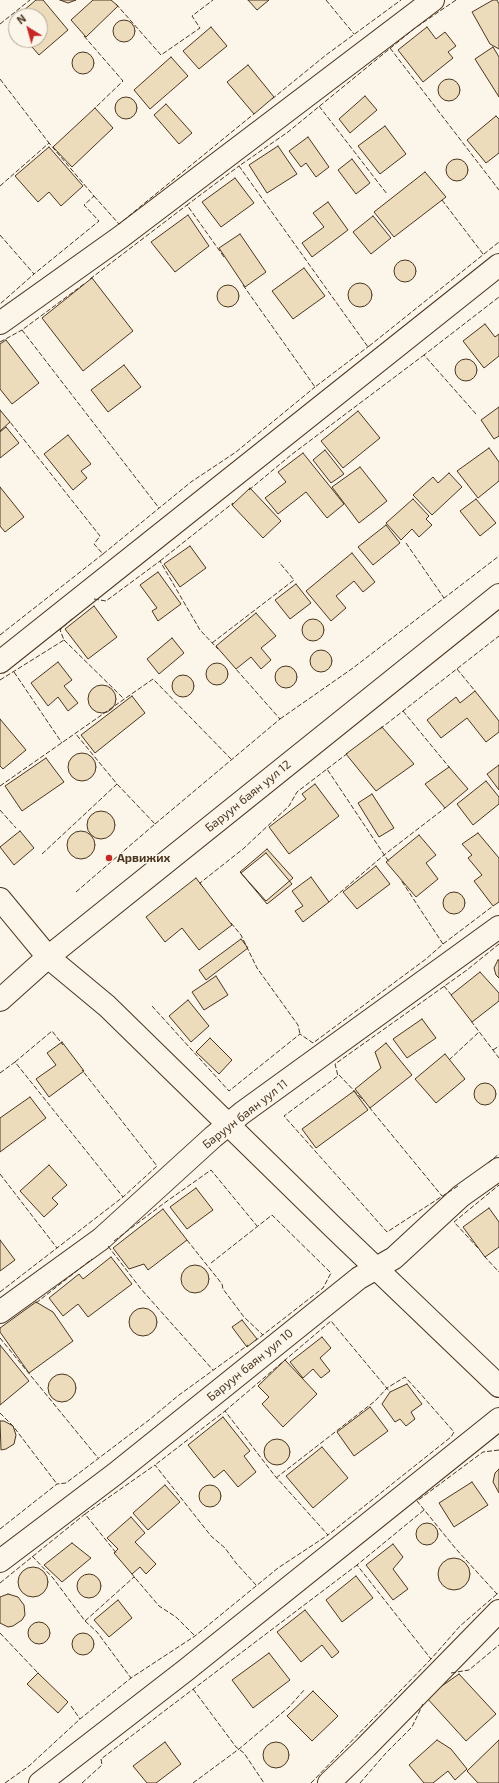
<!DOCTYPE html>
<meta charset="utf-8">
<style>
body{margin:0}
#map{position:relative;width:499px;height:1783px;overflow:hidden;background:#fbf6e9;font-family:"Exo 2",sans-serif}
canvas{display:block}
.north{position:absolute;left:8px;top:8px;width:40px;height:40px;box-sizing:border-box;background:#fbf6e9;border:1px solid #b4a999;border-radius:50%;rotate:323deg;font-size:11px;font-weight:700;line-height:16px;text-align:center;color:#4a3520}
.north::after{content:'';display:block;margin:auto;width:14px;height:18px;background:#c62828;clip-path:polygon(50% 0,100% 100%,50% 72%,0 100%)}
</style>
<div id="map">
<canvas width="499" height="1783"></canvas>
<div class="north">N</div>
</div>
<script>
const ctx = document.querySelector('canvas').getContext('2d');
ctx.lineJoin = 'round';
function paint(path, color) {
  ctx.fillStyle = color;
  ctx.fill(path, 'evenodd');
}
function toPath(rows) {
  const path = new Path2D();
  for (const r of rows) {
    if (r.length === 3) {
      path.moveTo(r[0] + r[2], r[1]);
      path.arc(r[0], r[1], r[2], 0, 2 * Math.PI);
      continue;
    }
    path.moveTo(r[0], r[1]);
    for (let i = 2; i < r.length; i += 2) path.lineTo(r[i], r[i + 1]);
  }
  return path;
}
function trace(path, color, width, dash) {
  ctx.strokeStyle = color;
  ctx.lineWidth = width;
  ctx.lineCap = dash ? 'butt' : 'round';
  ctx.setLineDash(dash || []);
  ctx.stroke(path);
}
function write(font, color, halo, rows, align = 'center') {
  ctx.font = font + ' "Exo 2",sans-serif';
  ctx.lineWidth = 3;
  ctx.setLineDash([]);
  ctx.textBaseline = 'middle';
  ctx.strokeStyle = halo;
  ctx.fillStyle = color;
  for (const [text, x, y, turn = 0] of rows) {
    ctx.save();
    ctx.translate(x, y);
    ctx.rotate((+turn || 0) * Math.PI / 180);
    ctx.textAlign = isNaN(turn) ? turn : align;
    if (halo) ctx.strokeText(text, 0, 0);
    ctx.fillText(text, 0, 0);
    ctx.restore();
  }
}
const building = toPath([
 [36,0,43,0,68,30,39,55,26,40,40,40,40,16,17,16,36,0],
 [60,0,76,0,68,3,60,0],
 [93,0,111,0,118,6,86,37,71,20,93,0],
 [248,0,269,0,257,10,248,0],
 [493,0,497,0,499,4,499,49,490,44,472,12,493,0],
 [124,31,11],
 [211,27,227,46,199,69,183,51,211,27],
 [427,27,436,39,445,32,456,46,448,52,453,58,423,82,398,50,427,27],
 [493,47,499,57,499,97,475,59,493,47],
 [83,63,11],
 [171,57,188,76,150,109,134,90,171,57],
 [248,65,274,97,254,114,227,82,248,65],
 [449,90,11],
 [365,96,377,110,350,133,339,119,365,96],
 [126,108,11],
 [166,104,192,133,179,144,154,115,166,104],
 [95,108,113,128,72,167,53,147,95,108],
 [496,116,499,119,499,153,486,163,467,140,496,116],
 [385,126,406,154,380,174,358,146,385,126],
 [308,137,329,167,316,177,306,163,301,167,289,151,308,137],
 [278,146,297,174,267,193,249,165,278,146],
 [49,147,83,186,61,206,49,192,38,202,15,176,49,147],
 [352,159,370,183,356,194,338,170,352,159],
 [457,170,11],
 [425,172,446,197,394,237,374,212,425,172],
 [235,178,254,203,221,227,202,202,235,178],
 [328,202,348,230,312,257,302,243,324,227,313,213,328,202],
 [188,215,209,246,175,272,151,242,188,215],
 [373,216,391,238,371,254,353,232,373,216],
 [240,234,266,272,245,287,219,248,240,234],
 [405,271,11],
 [304,268,325,296,293,319,272,291,304,268],
 [92,278,133,331,83,371,42,318,92,278],
 [360,295,12],
 [228,296,11],
 [485,324,495,337,499,334,499,356,484,368,463,341,485,324],
 [6,340,39,383,12,404,0,389,0,344,6,340],
 [466,370,11],
 [124,365,141,387,108,412,91,390,124,365],
 [499,407,499,436,494,439,481,420,499,407],
 [0,410,10,422,0,431,0,410],
 [358,411,380,438,343,468,321,441,358,411],
 [6,427,19,443,0,458,0,432,6,427],
 [68,435,91,464,81,471,87,478,73,490,44,454,68,435],
 [489,448,499,462,499,481,478,498,457,471,489,448],
 [325,450,344,474,331,483,313,460,325,450],
 [303,453,344,504,327,518,306,492,278,514,265,498,286,482,278,472,303,453],
 [360,467,387,501,359,523,332,487,360,467],
 [449,473,462,487,432,515,413,495,433,477,438,483,449,473],
 [0,487,24,517,5,532,0,526,0,487],
 [250,488,281,521,263,538,232,505,250,488],
 [413,499,429,516,426,519,432,525,419,537,412,529,401,540,386,523,413,499],
 [476,499,496,523,480,536,460,511,476,499],
 [386,525,400,543,373,565,358,547,386,525],
 [190,546,206,568,180,587,164,564,190,546],
 [352,553,375,582,363,592,354,581,336,596,346,608,331,621,306,591,352,553],
 [158,572,181,604,158,621,152,611,157,608,140,585,158,572],
 [296,584,311,603,290,619,275,600,296,584],
 [94,606,117,637,88,659,65,629,94,606],
 [256,613,276,636,261,648,271,660,261,669,251,657,236,669,216,646,256,613],
 [313,630,11],
 [172,638,184,653,159,674,147,659,172,638],
 [321,661,11],
 [58,662,72,680,64,686,78,703,68,711,58,697,48,706,31,683,58,662],
 [217,674,11],
 [286,677,11],
 [183,686,11],
 [102,699,14],
 [475,691,499,721,499,732,486,742,467,718,441,738,427,720,456,697,460,703,475,691],
 [132,696,145,713,95,753,81,735,132,696],
 [0,719,26,750,3,769,0,766,0,719],
 [382,727,414,764,376,791,346,754,382,727],
 [82,767,14],
 [46,758,64,782,22,811,5,786,46,758],
 [499,765,499,790,487,774,499,765],
 [449,767,468,789,445,808,425,784,449,767],
 [486,781,499,797,499,804,473,825,457,804,486,781],
 [315,784,339,816,289,854,269,827,306,799,302,794,315,784],
 [372,794,394,828,379,837,358,803,372,794],
 [101,825,14],
 [20,831,34,848,14,865,0,847,20,831],
 [81,845,14],
 [478,833,499,858,499,902,493,906,474,881,482,875,468,858,472,855,462,844,478,833],
 [419,835,436,855,426,863,438,879,416,897,386,862,419,835],
 [267,849,293,878,266,901,240,872,267,849],
 [266,853,292,884,267,904,241,873,266,853],
 [376,866,390,884,357,909,343,892,376,866],
 [311,877,329,902,303,922,295,911,303,906,292,891,311,877],
 [196,878,232,925,199,950,182,928,165,942,146,917,196,878],
 [454,903,11],
 [241,939,248,948,206,980,199,970,241,939],
 [498,960,499,960,499,978,496,975,494,968,498,960],
 [480,972,499,993,499,1001,472,1022,451,995,480,972],
 [216,976,228,995,204,1010,192,992,216,976],
 [188,1000,209,1026,191,1042,169,1016,188,1000],
 [422,1019,436,1038,407,1058,393,1039,422,1019],
 [210,1038,232,1060,219,1074,196,1052,210,1038],
 [62,1042,84,1071,49,1097,36,1079,56,1065,47,1053,62,1042],
 [386,1043,412,1075,370,1108,355,1089,381,1068,375,1052,386,1043],
 [445,1054,465,1079,436,1103,415,1079,445,1054],
 [485,1094,11],
 [354,1091,368,1110,316,1148,302,1129,354,1091],
 [30,1097,46,1118,0,1152,0,1118,30,1097],
 [49,1165,67,1185,52,1198,58,1204,44,1217,20,1191,49,1165],
 [196,1188,213,1210,187,1229,170,1207,196,1188],
 [489,1208,499,1222,499,1247,485,1257,463,1227,489,1208],
 [163,1209,187,1240,148,1270,144,1264,129,1269,113,1248,163,1209],
 [0,1240,15,1260,0,1271,0,1240],
 [111,1257,132,1284,88,1317,78,1304,63,1316,49,1298,79,1274,83,1279,111,1257],
 [195,1279,14],
 [36,1302,53,1312,73,1341,29,1373,0,1332,0,1328,36,1302],
 [143,1322,14],
 [242,1320,257,1339,247,1347,232,1327,242,1320],
 [322,1337,331,1348,320,1358,330,1371,321,1378,313,1369,303,1378,290,1362,322,1337],
 [0,1345,29,1381,0,1405,0,1345],
 [285,1360,317,1394,283,1427,262,1404,269,1397,258,1386,285,1360],
 [62,1388,14],
 [407,1384,422,1404,411,1412,415,1419,406,1426,400,1419,395,1422,382,1404,390,1392,407,1384],
 [370,1407,388,1431,354,1456,337,1432,370,1407],
 [223,1417,250,1451,244,1456,256,1472,238,1487,224,1470,214,1478,188,1445,223,1417],
 [0,1421,4,1421,13,1426,16,1435,14,1444,6,1449,1,1450,0,1421],
 [277,1452,13],
 [322,1447,348,1478,313,1508,286,1476,322,1447],
 [499,1469,499,1493,493,1482,495,1473,499,1469],
 [472,1482,488,1505,454,1527,439,1503,472,1482],
 [165,1485,180,1502,148,1530,133,1513,165,1485],
 [210,1496,11],
 [131,1517,145,1533,135,1542,156,1564,146,1574,140,1567,132,1574,114,1553,118,1549,107,1538,131,1517],
 [427,1534,11],
 [72,1543,91,1558,62,1582,44,1565,72,1543],
 [393,1544,403,1557,393,1569,408,1589,393,1600,366,1565,393,1544],
 [454,1574,16],
 [33,1582,15],
 [89,1586,12],
 [356,1576,373,1598,342,1622,326,1600,356,1576],
 [8,1594,18,1597,24,1605,25,1615,22,1620,13,1626,8,1627,0,1623,0,1597,8,1594],
 [118,1600,132,1618,109,1637,94,1620,118,1600],
 [305,1610,339,1652,332,1658,322,1645,301,1662,277,1632,305,1610],
 [39,1633,11],
 [83,1644,11],
 [269,1653,290,1680,253,1708,232,1680,269,1653],
 [38,1673,68,1702,58,1713,27,1684,38,1673],
 [459,1674,496,1714,466,1741,426,1697,459,1674],
 [313,1691,338,1716,312,1741,287,1716,313,1691],
 [437,1740,451,1749,467,1769,455,1780,448,1771,433,1783,424,1783,409,1765,437,1740],
 [499,1740,499,1783,478,1783,467,1771,499,1740],
 [165,1742,181,1764,156,1783,147,1783,133,1766,165,1742],
 [276,1755,13]
]);
paint(building, '#ecdcbc');
trace(building, '#4a3520', 1);
const minor = toPath([
 [0,323,122,236,433,0],
 [0,662,499,265],
 [0,899,48,957,107,1006,333,1227,499,1386],
 [0,1000,48,957,499,595],
 [0,1312,101,1239,213,1137,242,1113,499,927],
 [0,1561,115,1474,359,1278,394,1258,461,1196,499,1169],
 [40,1783,186,1670,499,1419],
 [329,1783,366,1747,499,1611]
]);
trace(minor, '#4a3520', 24);
trace(minor, '#fbf6e9', 22);
trace(toPath([
 [326,0,354,34],
 [456,0,415,28,288,132,239,166,368,347,499,242],
 [116,4,161,55,200,28,192,16,213,0],
 [0,24,30,0],
 [84,36,123,81,95,108],
 [390,48,499,190],
 [0,79,49,143],
 [272,99,326,55,401,0],
 [319,106,387,194],
 [0,186,49,143,94,196,84,205,99,221,34,274],
 [94,196,119,224,255,113],
 [442,200,483,254],
 [0,235,34,274,0,304],
 [224,257,187,205,239,166],
 [90,279,187,205],
 [84,284,22,330,159,508],
 [243,285,315,387,369,346],
 [0,342,22,330],
 [476,414,424,355,499,297],
 [249,490,291,455,424,355],
 [406,543,444,598],
 [103,554,191,482,236,452,315,387],
 [160,561,233,503],
 [94,599,106,601,160,561,200,630,218,649],
 [0,635,103,554,94,544,100,536,10,422],
 [64,640,124,699],
 [212,643,294,580,279,562],
 [457,669,475,691],
 [14,672,62,743],
 [0,680,64,640,60,630,73,618],
 [403,711,449,767],
 [280,719,353,668,499,556],
 [380,729,499,636],
 [327,769,348,753],
 [0,786,153,679,232,760],
 [0,810,16,828],
 [155,824,280,719,235,668],
 [42,854,117,784,75,733],
 [201,885,200,883,243,849,289,806,297,792,327,769,389,862],
 [76,892,155,824,117,784],
 [329,902,384,855,445,808],
 [231,923,241,935,257,968,298,1025,300,1034],
 [443,944,493,906],
 [444,986,453,997],
 [152,1006,229,1091,300,1034,313,1043,426,959,443,944,401,880],
 [471,1021,499,1058],
 [493,1050,499,1046],
 [449,1060,479,1032],
 [15,1062,52,1031,63,1045],
 [0,1073,15,1062,123,1197],
 [339,1075,364,1101],
 [369,1107,442,1196],
 [488,1163,499,1154],
 [0,1174,57,1248],
 [458,1186,387,1232,284,1116,338,1076,335,1064,467,970,499,944],
 [187,1240,222,1284,223,1289,244,1317,263,1335],
 [114,1241,163,1204,211,1170,257,1226],
 [108,1246,141,1289,213,1370],
 [478,1248,454,1222,499,1185],
 [484,1256,499,1272],
 [211,1263,272,1215,331,1273,323,1288,255,1341],
 [0,1292,123,1197,157,1166,82,1070],
 [36,1303,92,1259],
 [0,1338,98,1458],
 [225,1411,331,1321,390,1392],
 [0,1413,13,1426,57,1484],
 [499,1450,483,1452,417,1501,456,1549,497,1594,499,1592],
 [276,1478,375,1401,387,1388,405,1377,418,1391,454,1432,451,1437,328,1535],
 [424,1510,357,1565,431,1659,460,1626,497,1594],
 [85,1514,155,1465,211,1536,225,1548,236,1563,256,1585],
 [0,1529,57,1484,66,1483,149,1420,179,1395,248,1345],
 [32,1556,53,1578,85,1621,97,1632,131,1678],
 [131,1573,159,1606,176,1617,195,1636],
 [0,1583,85,1514,117,1554],
 [85,1621,134,1577,135,1578],
 [0,1633,38,1673],
 [451,1673,469,1670,499,1645],
 [193,1689,236,1747,244,1753,264,1783],
 [71,1706,80,1719],
 [5,1783,29,1766,80,1719,131,1678,195,1636,278,1568,328,1535,275,1476,225,1411,155,1465],
 [82,1783,102,1765,101,1759,357,1565],
 [193,1783,239,1749,289,1707,305,1689],
 [311,1783,431,1659],
 [360,1783,386,1753,412,1727,423,1704]
]), '#4a3520', 1, [5, 2]);
for (const [x, y, r, color] of [
 [109,858,4,"#c62828"]
]) {
  const dot = new Path2D();
  dot.arc(x, y, r, 0, 2 * Math.PI);
  ctx.fillStyle = color;
  ctx.fill(dot);
  trace(dot, '#fbf6e9', 1.5);
}
write('12px', '#4a3520', '#fbf6e9', [
 ["Баруун баян уул 12",248,796,-39],
 ["Баруун баян уул 11",245,1114,-38],
 ["Баруун баян уул 10",250,1365,-39]
]);
write('bold 12px', '#4a3520', '#fbf6e9', [
 ["Арвижих",117,858]
], 'left');
</script>
